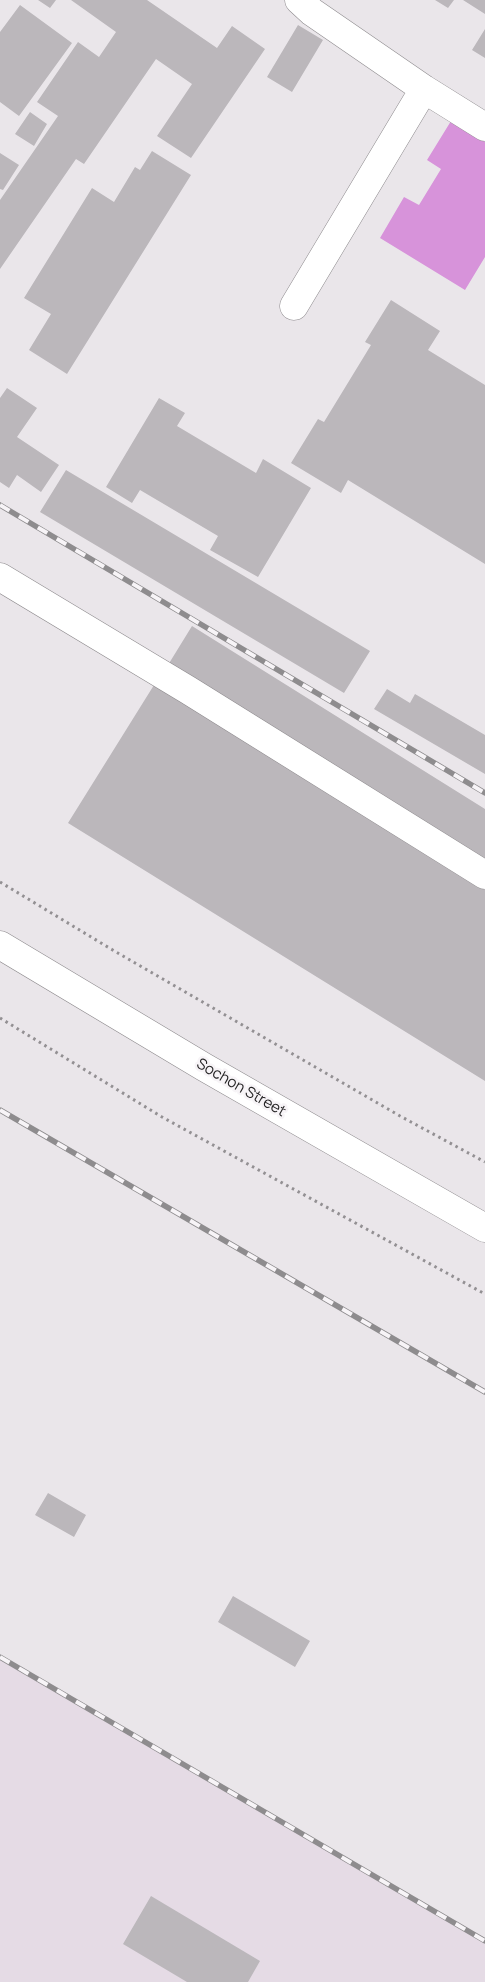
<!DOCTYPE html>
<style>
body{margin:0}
canvas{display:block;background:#eae6ea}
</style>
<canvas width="485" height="1982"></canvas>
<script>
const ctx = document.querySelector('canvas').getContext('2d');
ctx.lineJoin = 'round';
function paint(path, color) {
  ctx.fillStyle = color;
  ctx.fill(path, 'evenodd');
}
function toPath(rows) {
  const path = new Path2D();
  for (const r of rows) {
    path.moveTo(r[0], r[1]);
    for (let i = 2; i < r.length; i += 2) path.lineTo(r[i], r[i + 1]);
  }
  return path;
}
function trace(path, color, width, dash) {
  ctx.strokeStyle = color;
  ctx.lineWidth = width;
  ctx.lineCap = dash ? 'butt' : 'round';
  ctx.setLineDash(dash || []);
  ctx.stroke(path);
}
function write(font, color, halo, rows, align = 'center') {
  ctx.font = font + ' Manrope,sans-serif';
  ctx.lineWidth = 5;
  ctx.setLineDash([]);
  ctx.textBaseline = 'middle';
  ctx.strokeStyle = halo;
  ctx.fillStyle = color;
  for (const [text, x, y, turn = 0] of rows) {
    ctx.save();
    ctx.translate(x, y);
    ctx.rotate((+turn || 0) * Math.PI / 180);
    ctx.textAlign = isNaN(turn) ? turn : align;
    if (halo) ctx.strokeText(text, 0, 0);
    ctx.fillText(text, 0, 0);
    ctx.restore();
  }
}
paint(toPath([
 [0,1657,485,1942,485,1982,0,1982]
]), '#e5dbe5');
paint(toPath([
 [451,121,485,142,485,257,465,290,380,238,404,197,419,205,441,169,427,160]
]), '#d793da');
paint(toPath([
 [38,0,56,0,50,8],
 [71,0,147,0,217,48,232,26,265,49,191,158,157,136,192,84,156,59,84,164,76,159,0,269,0,200,58,116,37,102,78,42,99,57,116,32],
 [435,0,454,0,448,8],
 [463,0,485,0,485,14],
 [20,5,72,43,19,116,0,102,0,32],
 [298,25,323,40,292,92,267,77],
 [485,29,485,58,472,50],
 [30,112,47,124,34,146,15,134],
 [152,151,191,175,67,374,29,350,51,314,24,298,92,188,114,202,135,167,140,170],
 [0,153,19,165,3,190,0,189],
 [391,300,440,331,428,350,485,385,485,564,348,480,341,493,291,463,318,419,324,422,371,345,365,342],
 [7,388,37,408,17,437,59,465,41,492,17,475,9,488,0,482,0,398],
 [159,398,185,413,177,426,256,473,263,459,311,488,258,577,210,550,218,536,140,490,132,503,106,487],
 [66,470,370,651,344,693,40,512],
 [192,626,485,809,485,862,168,665],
 [154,685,485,890,485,1081,68,823],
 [387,689,410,703,415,694,485,735,485,774,374,709],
 [48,1493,86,1515,74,1537,35,1515],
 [233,1596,310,1641,295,1667,218,1622],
 [151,1896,260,1961,248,1982,187,1982,123,1944]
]), '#bbb7bb');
const minor = toPath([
 [299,0,312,12,424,89,485,127],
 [294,306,424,89],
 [0,577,188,690,485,875]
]);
const primary = toPath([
 [0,945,204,1067,485,1228]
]);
trace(minor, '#8d8a8d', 29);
trace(primary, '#8d8a8d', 29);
trace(toPath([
 [0,882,111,949,400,1116,485,1162],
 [0,1018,162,1117,485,1294]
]), '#939093', 3, [2.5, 4]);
trace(minor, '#fff', 28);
trace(primary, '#fff', 28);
const rail = toPath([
 [0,505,485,793],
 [0,1110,485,1392],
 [0,1657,485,1941]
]);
trace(rail, '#8e8c8e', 5.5);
trace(rail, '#f7f4f7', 4, [11]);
write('15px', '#262526', '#f7f4f7', [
 ["Sochon Street",241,1088,30]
]);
</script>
